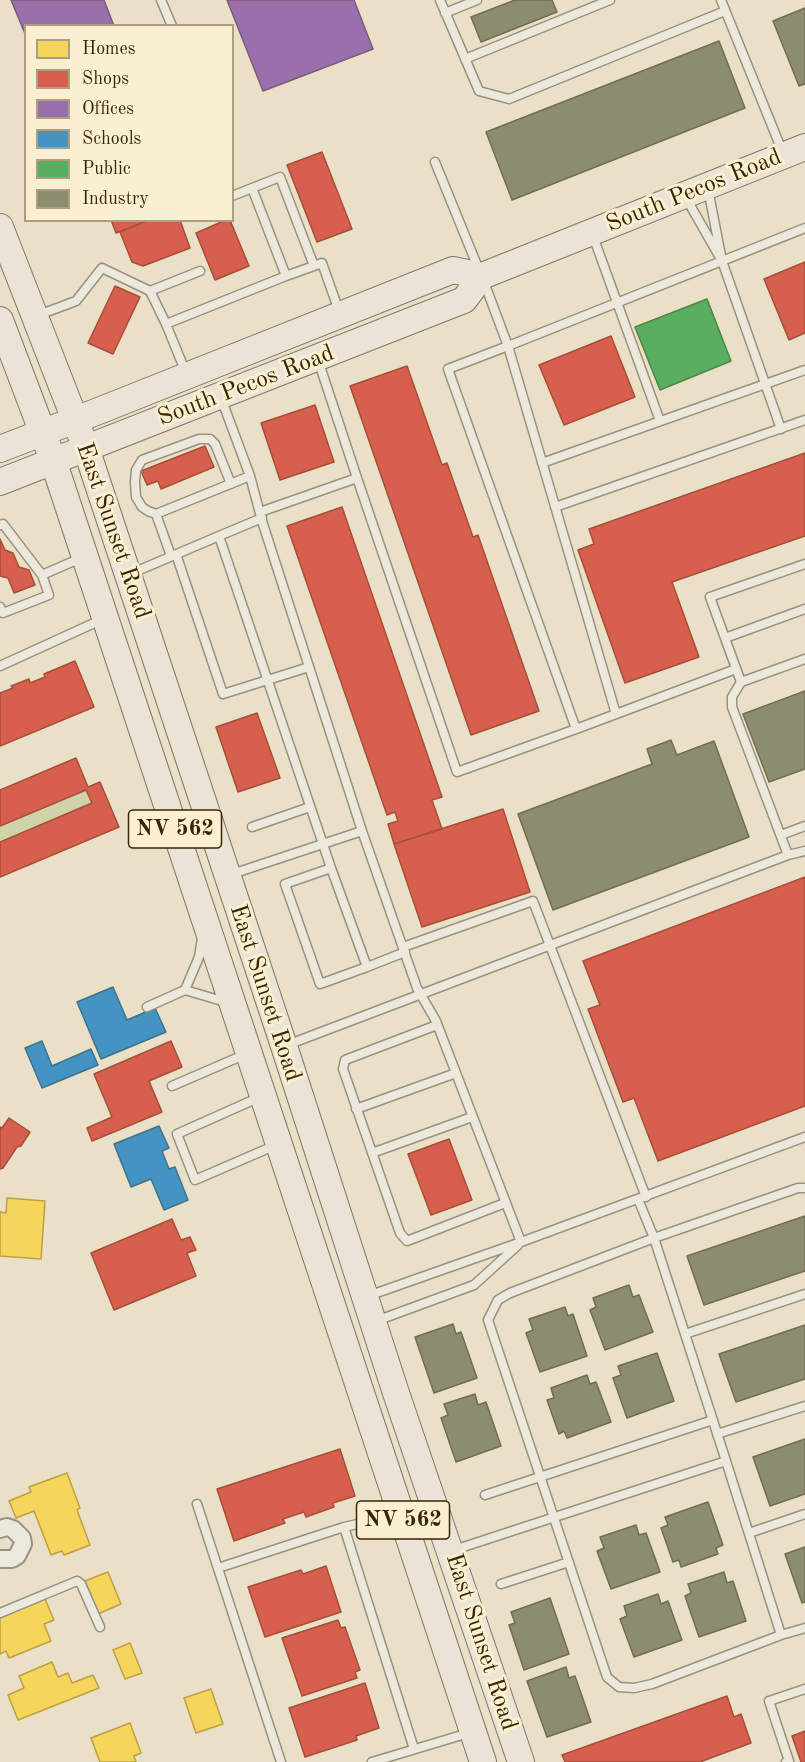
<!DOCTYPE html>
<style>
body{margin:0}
#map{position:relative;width:805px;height:1762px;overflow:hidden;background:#eae0c8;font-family:"Old Standard TT",serif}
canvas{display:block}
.legend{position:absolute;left:24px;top:24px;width:210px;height:198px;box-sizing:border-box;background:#fbefd2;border:2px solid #ad9e80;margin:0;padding:8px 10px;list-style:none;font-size:18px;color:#392506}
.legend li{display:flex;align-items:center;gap:12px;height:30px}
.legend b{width:30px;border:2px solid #ad9e80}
</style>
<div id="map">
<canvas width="805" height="1762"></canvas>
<ul class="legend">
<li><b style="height:16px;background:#f6d55c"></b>Homes</li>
<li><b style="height:16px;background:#d6604d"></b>Shops</li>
<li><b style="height:16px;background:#9970ab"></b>Offices</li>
<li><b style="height:16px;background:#4393c3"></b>Schools</li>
<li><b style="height:16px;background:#5aae61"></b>Public</li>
<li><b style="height:16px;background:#8c8c6e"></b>Industry</li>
</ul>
</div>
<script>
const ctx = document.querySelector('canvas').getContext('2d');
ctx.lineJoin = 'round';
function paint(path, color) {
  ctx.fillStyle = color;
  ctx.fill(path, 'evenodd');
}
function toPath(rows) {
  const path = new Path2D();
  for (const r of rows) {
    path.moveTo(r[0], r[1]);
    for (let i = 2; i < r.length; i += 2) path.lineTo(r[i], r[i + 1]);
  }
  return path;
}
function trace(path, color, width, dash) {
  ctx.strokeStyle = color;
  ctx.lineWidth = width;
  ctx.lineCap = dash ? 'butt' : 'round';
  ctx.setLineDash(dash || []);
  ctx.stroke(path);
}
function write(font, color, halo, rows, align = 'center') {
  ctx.font = font + ' "Old Standard TT",serif';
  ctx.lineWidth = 6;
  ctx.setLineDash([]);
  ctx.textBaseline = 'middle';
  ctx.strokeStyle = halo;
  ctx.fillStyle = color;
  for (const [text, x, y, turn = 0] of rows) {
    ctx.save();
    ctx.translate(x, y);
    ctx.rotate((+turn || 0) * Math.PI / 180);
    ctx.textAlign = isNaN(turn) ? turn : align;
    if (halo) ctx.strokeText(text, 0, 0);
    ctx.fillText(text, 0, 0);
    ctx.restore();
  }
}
paint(toPath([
 [86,790,92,803,0,842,0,826]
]), '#d0d2aa');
const homes = toPath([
 [7,1198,45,1201,41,1259,0,1256,0,1212,6,1213,7,1198],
 [67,1473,80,1508,77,1510,90,1545,64,1555,62,1551,51,1555,34,1511,16,1518,9,1501,31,1492,29,1487,67,1473],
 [108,1572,121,1604,98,1614,85,1581,108,1572],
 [45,1599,54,1620,44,1624,51,1641,9,1658,6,1651,0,1654,0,1618,45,1599],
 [130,1643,142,1673,125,1679,113,1650,130,1643],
 [52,1662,58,1677,68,1673,72,1683,93,1675,99,1688,18,1720,8,1695,24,1688,19,1676,52,1662],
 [211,1689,223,1724,196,1733,184,1698,211,1689],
 [130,1723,141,1753,134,1756,136,1762,100,1762,91,1738,130,1723]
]);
paint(homes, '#f6d55c');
trace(homes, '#bda042', 1.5);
const shops = toPath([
 [322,152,352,229,317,242,287,165,322,152],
 [111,220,149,220,116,233,111,220],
 [149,220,180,220,190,248,143,266,132,262,120,232,149,220],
 [226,220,230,220,249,266,215,280,196,233,226,220],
 [805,262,805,333,789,340,764,279,805,262],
 [115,286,140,297,113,354,88,343,115,286],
 [611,336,635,397,564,425,539,365,611,336],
 [407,366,442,465,447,463,473,537,478,535,539,711,471,735,350,386,407,366],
 [315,405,334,462,280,480,261,423,315,405],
 [205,446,214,467,161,489,158,481,147,485,141,471,205,446],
 [805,453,805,536,672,582,699,657,625,683,578,550,594,544,589,529,805,453],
 [342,507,442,797,432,800,442,829,394,844,388,824,398,821,395,812,387,815,287,526,342,507],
 [0,539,5,550,13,553,19,567,29,570,35,585,14,593,8,578,0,576,0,539],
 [75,661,94,707,0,746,0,693,13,688,11,686,29,679,30,683,45,677,44,674,75,661],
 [257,713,280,778,238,792,216,727,257,713],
 [76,758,88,787,100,782,119,827,0,877,0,842,92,803,86,790,0,826,0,790,76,758],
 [503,809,530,892,422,927,394,844,503,809],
 [805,877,805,1106,658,1161,634,1098,623,1102,588,1009,600,1005,583,961,805,877],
 [171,1041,182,1067,149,1081,162,1112,92,1141,87,1128,112,1117,94,1074,171,1041],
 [9,1118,30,1132,21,1146,17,1147,3,1168,0,1169,0,1127,2,1128,9,1118],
 [449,1139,472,1200,431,1215,408,1154,449,1139],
 [172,1219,181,1240,190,1237,196,1250,187,1253,196,1276,114,1310,91,1253,172,1219],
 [340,1449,355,1496,333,1503,334,1507,306,1517,304,1512,283,1519,285,1523,234,1541,217,1489,340,1449],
 [326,1566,341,1612,265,1637,248,1587,301,1570,303,1574,326,1566],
 [338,1620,341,1628,345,1627,360,1670,355,1672,357,1678,302,1696,282,1638,338,1620],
 [365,1683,379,1728,356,1736,357,1740,305,1757,289,1708,365,1683],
 [727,1696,734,1717,741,1714,751,1743,700,1762,565,1762,562,1755,727,1696],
 [805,1731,805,1762,801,1762,792,1736,805,1731]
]);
paint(shops, '#d6604d');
trace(shops, '#a74e38', 1.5);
const offices = toPath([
 [11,0,104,0,114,26,26,26,26,36,11,0],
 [227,0,354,0,373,49,263,91,227,0]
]);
paint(offices, '#9970ab');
trace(offices, '#7c5a7a', 1.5);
const schools = toPath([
 [113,987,127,1020,155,1008,166,1032,101,1059,77,1002,113,987],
 [42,1041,52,1066,91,1049,98,1065,42,1088,25,1048,42,1041],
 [159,1126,169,1148,162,1151,169,1169,175,1167,188,1200,164,1210,151,1179,131,1187,114,1144,159,1126]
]);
paint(schools, '#4393c3');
trace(schools, '#40728a', 1.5);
const public = toPath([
 [707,299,731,361,660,390,635,327,707,299]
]);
paint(public, '#5aae61');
trace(public, '#508546', 1.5);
const industry = toPath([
 [515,0,552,0,557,12,481,42,471,17,515,0],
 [805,8,805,84,799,86,773,21,805,8],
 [719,41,745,108,512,200,486,132,719,41],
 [805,691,805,769,769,782,743,714,805,691],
 [671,740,677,755,714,741,749,837,553,910,518,814,652,764,647,749,671,740],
 [805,1216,805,1271,704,1305,687,1256,805,1216],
 [629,1285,633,1297,639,1295,653,1332,605,1350,590,1310,596,1307,593,1298,629,1285],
 [565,1307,568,1316,573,1314,587,1356,540,1372,526,1333,533,1330,529,1319,565,1307],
 [453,1324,456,1334,461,1332,477,1378,434,1393,415,1337,453,1324],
 [805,1325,805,1379,736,1402,719,1354,805,1325],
 [657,1353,674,1401,627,1418,613,1378,621,1375,618,1366,657,1353],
 [587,1375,590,1384,596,1382,611,1422,567,1438,564,1431,559,1434,547,1400,554,1398,551,1388,587,1375],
 [475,1394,478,1405,486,1402,501,1446,456,1462,441,1418,448,1415,444,1404,475,1394],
 [805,1439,805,1494,770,1506,753,1457,805,1439],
 [708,1502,723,1545,716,1548,718,1554,681,1567,679,1560,673,1562,661,1528,668,1525,665,1517,708,1502],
 [636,1525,639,1535,646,1533,660,1572,611,1589,597,1551,604,1548,600,1537,636,1525],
 [805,1547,805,1602,802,1603,785,1554,805,1547],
 [724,1572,727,1583,733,1581,746,1621,699,1637,685,1596,691,1593,688,1584,724,1572],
 [658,1594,661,1604,668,1601,682,1640,634,1657,620,1619,627,1616,624,1606,658,1594],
 [550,1598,569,1654,524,1670,509,1625,515,1623,511,1612,550,1598],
 [566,1667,569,1678,575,1676,591,1722,547,1737,527,1681,566,1667]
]);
paint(industry, '#8c8c6e');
trace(industry, '#736d4f', 1.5);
const service = toPath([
 [161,0,172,26],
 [440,0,479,91,509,99,725,11],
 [721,0,783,153],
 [445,13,477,0],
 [465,59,610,0],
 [435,162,479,270],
 [252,188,286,276],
 [232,196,280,177,314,266],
 [686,198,722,261,708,189],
 [593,236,660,421],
 [722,261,781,429],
 [150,291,200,271],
 [36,316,76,301,102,268,150,291,166,324,286,276,322,263,339,311],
 [166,324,186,373],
 [221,398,250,476,262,521,362,831,417,988,436,1021,521,1242],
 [542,463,805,370],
 [357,478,457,772,576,729,448,369,508,346,484,282],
 [555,507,805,420],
 [260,512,357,478,318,360],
 [156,514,148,511,142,507,136,497,135,482,136,470,142,460,199,439,210,439,215,444,231,484],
 [0,525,3,524,42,575,49,595,3,613,0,607],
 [219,536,262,518],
 [176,554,223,694,309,667],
 [171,556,156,514,250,476],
 [805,564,710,597,741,682,805,659],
 [130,574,219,536,331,868],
 [42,575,81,558],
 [725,638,805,609],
 [0,666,103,619],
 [616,714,736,669],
 [576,729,616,714,508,346,805,228],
 [252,827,310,807],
 [781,835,805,826],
 [788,855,805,851],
 [229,875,362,831],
 [202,938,199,957,185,990,229,1003],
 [403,947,533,901,646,1197],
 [367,967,331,868,285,884,320,984,367,967,405,952],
 [147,1007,185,990],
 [437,1025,345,1060,343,1069,400,1233,407,1241,505,1203],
 [287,1045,788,855,732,707,732,697,741,682],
 [172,1086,246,1054],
 [260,1097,177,1134,195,1180,276,1145],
 [356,1109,456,1073],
 [372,1153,472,1117],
 [368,1296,521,1242,805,1137],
 [376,1321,474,1285,518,1245],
 [685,1334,805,1294],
 [717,1434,805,1406],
 [726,1461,781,1635,805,1628],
 [485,1495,713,1420],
 [197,1504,281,1762],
 [344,1527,414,1749],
 [749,1533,805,1514],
 [451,1551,726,1461,654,1238,638,1199],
 [218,1568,344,1527,398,1515],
 [501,1584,569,1562],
 [0,1613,77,1581,81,1584,100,1627],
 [781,1635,652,1684,634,1688,619,1687,607,1677,488,1320,498,1300,510,1293,654,1238,798,1188,805,1188],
 [372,1762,472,1732],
 [786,1762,789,1761,769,1701,805,1689]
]);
const minor = toPath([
 [0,1529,7,1527,13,1529,22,1538,23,1544,17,1556,12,1559,0,1559]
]);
const primary = toPath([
 [0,227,86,448,284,1046,395,1390,521,1762],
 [0,320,53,460,483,1762],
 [0,449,101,410,453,270,482,276],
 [0,482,464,300,482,276,805,147]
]);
trace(service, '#999180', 11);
trace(minor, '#999180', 20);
trace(primary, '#7f7767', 28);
trace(service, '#ede8dc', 8);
trace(minor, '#ede8dc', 16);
trace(primary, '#eae3d6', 26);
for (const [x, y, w] of [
 [175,829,93],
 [403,1520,93]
]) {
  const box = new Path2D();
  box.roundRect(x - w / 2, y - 19, w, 38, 4.5);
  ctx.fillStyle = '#fbefd2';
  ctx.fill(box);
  trace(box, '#392506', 1.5);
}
write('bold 22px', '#392506', null, [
 ["NV 562",175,829],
 ["NV 562",403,1520]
]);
write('24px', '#392506', '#fbefd2', [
 ["South Pecos Road",694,191,-22],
 ["South Pecos Road",246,386,-21],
 ["East Sunset Road",113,531,71],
 ["East Sunset Road",265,993,72],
 ["East Sunset Road",481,1642,72]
]);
</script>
